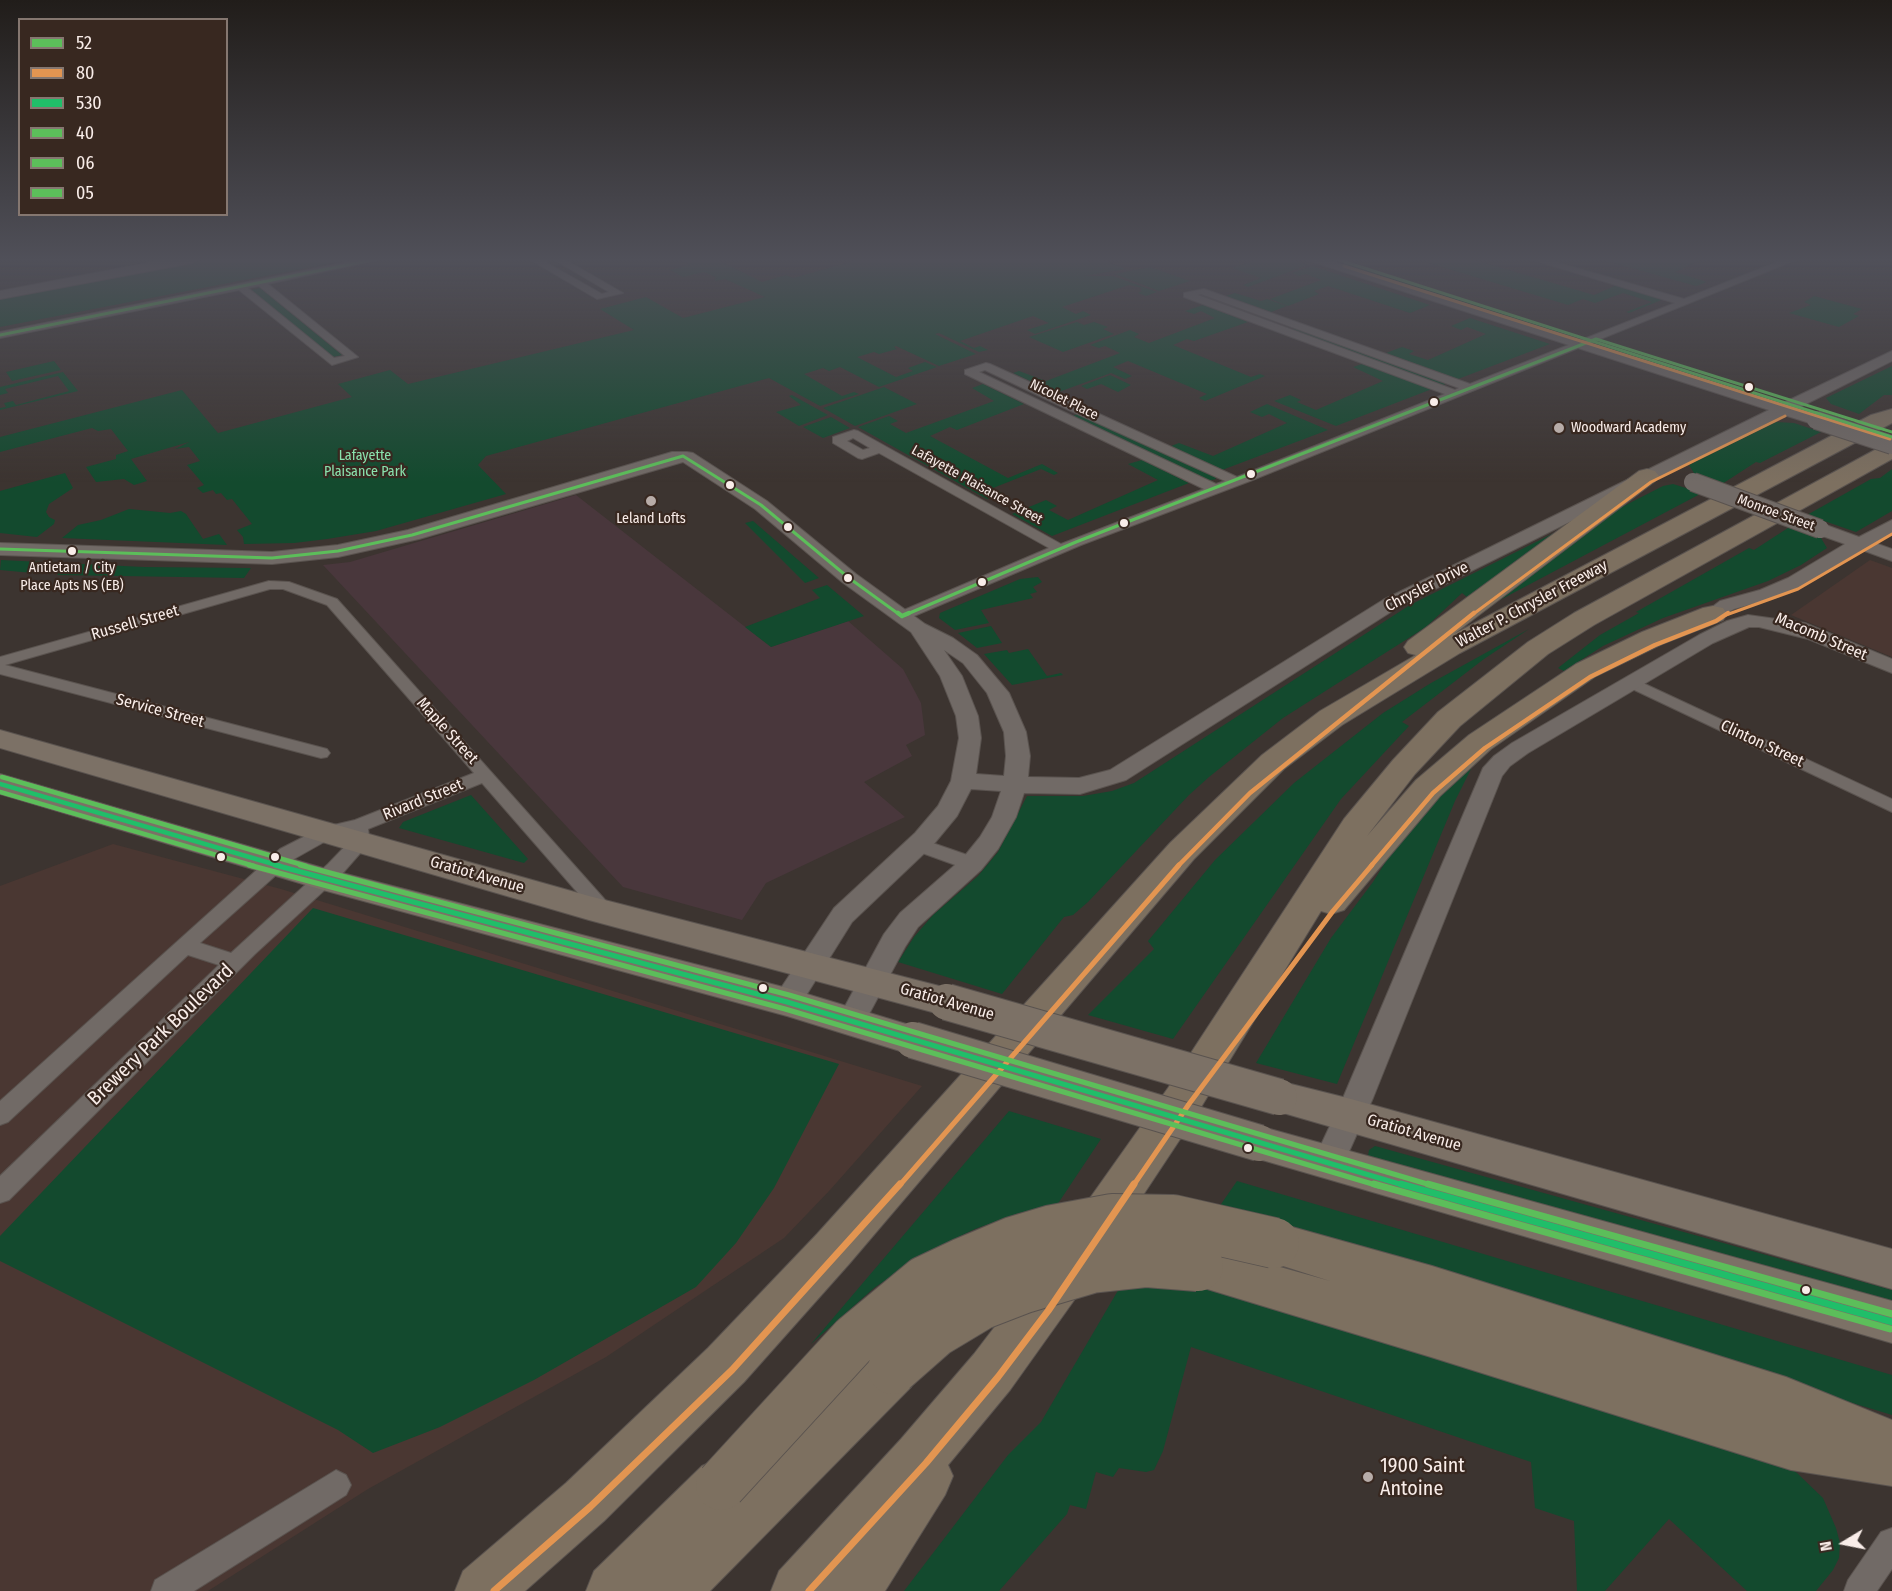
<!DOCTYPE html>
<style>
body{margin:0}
#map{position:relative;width:1892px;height:1591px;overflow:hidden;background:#3c3430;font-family:"Fira Sans Condensed",sans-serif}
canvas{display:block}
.legend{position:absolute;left:18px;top:18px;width:210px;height:198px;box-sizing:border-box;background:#382820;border:2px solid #857770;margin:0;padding:8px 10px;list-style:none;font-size:18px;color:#f9ede9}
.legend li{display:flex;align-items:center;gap:12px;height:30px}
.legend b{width:30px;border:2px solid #857770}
.north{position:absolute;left:1814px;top:1513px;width:60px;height:60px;-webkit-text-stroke:4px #382820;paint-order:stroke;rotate:260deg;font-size:16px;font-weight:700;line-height:24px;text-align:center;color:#f9ede9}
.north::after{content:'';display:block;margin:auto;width:21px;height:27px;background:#f9ede9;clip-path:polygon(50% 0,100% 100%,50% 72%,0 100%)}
</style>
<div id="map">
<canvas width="1892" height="1591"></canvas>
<ul class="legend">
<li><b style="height:8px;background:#5cbe5a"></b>52</li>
<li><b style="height:8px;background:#e39551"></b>80</li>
<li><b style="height:8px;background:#20be69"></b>530</li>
<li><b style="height:8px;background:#5cbe5a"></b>40</li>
<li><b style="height:8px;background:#5cbe5a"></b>06</li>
<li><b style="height:8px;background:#5cbe5a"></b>05</li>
</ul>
<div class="north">N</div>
</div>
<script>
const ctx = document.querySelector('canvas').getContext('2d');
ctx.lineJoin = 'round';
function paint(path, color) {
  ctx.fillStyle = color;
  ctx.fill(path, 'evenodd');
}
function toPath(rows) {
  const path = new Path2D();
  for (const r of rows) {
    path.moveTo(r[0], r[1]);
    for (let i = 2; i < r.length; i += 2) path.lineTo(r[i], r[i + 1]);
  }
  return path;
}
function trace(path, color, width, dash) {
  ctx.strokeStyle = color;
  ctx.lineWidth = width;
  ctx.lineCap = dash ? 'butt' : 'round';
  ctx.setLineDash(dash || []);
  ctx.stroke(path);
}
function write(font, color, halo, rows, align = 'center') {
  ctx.font = font + ' "Fira Sans Condensed",sans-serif';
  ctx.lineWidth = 4.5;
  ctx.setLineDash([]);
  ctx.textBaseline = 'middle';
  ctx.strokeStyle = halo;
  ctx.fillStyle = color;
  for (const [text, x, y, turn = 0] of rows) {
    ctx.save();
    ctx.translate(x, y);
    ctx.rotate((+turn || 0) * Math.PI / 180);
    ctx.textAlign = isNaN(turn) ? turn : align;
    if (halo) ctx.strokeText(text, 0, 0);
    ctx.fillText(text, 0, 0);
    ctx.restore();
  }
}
paint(toPath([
 [1870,560,1892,568,1892,657,1791,615],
 [113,844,281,889,922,1086,830,1190,784,1238,606,1357,368,1489,208,1591,0,1591,0,886]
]), '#4a3732');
paint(toPath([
 [576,495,771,647,848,621,903,669,921,703,925,735,906,745,912,756,864,782,905,817,766,883,742,920,623,887,323,565,350,562]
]), '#49373c');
paint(toPath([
 [209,259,353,259,0,327,0,298],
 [680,259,716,259,762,282,786,275,793,278,861,259,1083,259,1090,262,1100,259,1126,269,1084,276,1113,276,1157,292,1146,296,1138,293,1142,291,1140,290,1142,288,1129,285,1062,307,1076,314,1083,311,1091,315,1035,334,1027,330,1049,323,1033,316,960,341,974,348,980,346,988,350,979,352,939,333,935,334,976,354,939,366,896,346,894,347,897,349,879,354,874,352,857,357,896,377,913,371,908,368,925,362,937,367,879,387,840,367,829,371,823,368,804,374,842,396,854,392,859,394,820,406,769,378,486,456,478,465,506,494,376,531,327,539,294,543,244,544,243,537,237,530,252,524,232,499,227,500,221,493,216,494,213,490,203,493,197,488,204,485,187,465,200,461,189,447,175,449,189,442,131,459,147,481,134,485,124,479,96,482,86,467,116,459,116,455,128,451,111,429,98,431,92,428,0,452,0,437,182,390,218,433,352,397,338,384,390,370,408,384,634,330,600,309,646,297,683,318,765,297,725,279,716,281,714,279,717,278,704,272,683,277,670,270,690,265],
 [1259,259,1291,259,1308,265,1248,287,1243,285,1261,278,1232,268],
 [1427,259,1471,259,1594,295,1617,285,1664,299,1629,313,1626,312,1652,302,1623,293,1595,303,1583,299,1568,305,1429,263,1430,260],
 [1599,259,1703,259,1675,272,1707,282,1696,286],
 [1344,263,1557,330,1559,332,1556,333,1341,265],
 [1312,266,1430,305,1410,313,1328,286,1314,291,1319,294,1288,306,1270,299,1321,280,1306,274,1299,276,1292,273],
 [1150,267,1190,281,1159,291,1115,274],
 [260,288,342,355,333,357,251,290],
 [1235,293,1261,301,1267,299,1287,306,1271,312,1226,296],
 [1814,296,1862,309,1853,314,1859,316,1839,327,1789,313,1811,305,1804,302],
 [1203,305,1248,322,1194,341,1187,339,1173,345,1251,377,1260,374,1265,376,1205,401,1199,398,1207,394,1128,361,1113,367,1132,376,1125,379,1111,373,1056,393,1013,373,1019,371,1046,381,1120,353,1105,346,1099,348,1090,345,1130,330,1139,334,1134,337,1149,343,1215,318,1201,311,1194,314,1185,311],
 [1470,318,1550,344,1458,379,1386,353,1402,347,1414,351,1409,354,1428,360,1486,334,1467,327,1461,330,1451,326],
 [1077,322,1084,325,1094,322,1108,327,1103,329,1114,334,1063,352,1029,337],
 [1296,328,1447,383,1442,386,1290,330],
 [1609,347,1752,392,1755,395,1603,349],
 [54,361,61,370,12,381,6,372],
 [1362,364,1432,389,1336,426,1274,401,1290,395,1301,400,1297,402,1316,410,1383,381,1353,367],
 [1892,366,1892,395,1884,395,1859,414,1831,404,1826,398],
 [63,372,78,391,0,410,0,408,6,407,4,403,13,401,16,405,69,391,58,376,5,389,8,393,0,395,0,387],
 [1110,375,1131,385,1118,392,1101,384,1087,389,1081,386],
 [983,384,1024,404,957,430,950,427,930,436,1008,478,1042,464,1058,473,1054,475,1041,469,993,488,1002,493,987,499,858,427,889,416,898,421,890,424,906,433,994,401,972,388],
 [884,387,917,404,855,426,823,408],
 [792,395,828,415,799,426,776,412,801,405,789,396],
 [1267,404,1328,430,1222,470,1171,446,1179,443,1213,456,1287,423,1269,414,1262,417,1250,412],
 [1079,413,1215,477,1216,479,1208,481,1071,417],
 [831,417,850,428,823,438,803,427],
 [1776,422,1794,423,1821,432,1760,463,1756,462,1722,484,1694,473,1689,465],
 [1142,460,1189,483,1052,536,1012,514,1046,500,1057,506,1049,510,1068,520,1158,480,1128,464],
 [1892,469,1892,511,1856,532,1807,515,1871,479,1880,478],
 [65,473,73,488,49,504,46,512,49,517,55,520,54,524,37,537,0,533,0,491],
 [1673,484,1702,493,1500,600,1494,597,1620,508,1663,486],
 [129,509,170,513,181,511,186,514,203,539,219,534,227,545,62,538,78,525,101,520],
 [753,521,819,578,805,583,745,523],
 [1791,526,1821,538,1827,548,1801,565,1768,581,1663,618,1603,646,1564,671,1558,668,1600,635,1639,613,1636,612,1749,548,1754,550],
 [1556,532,1558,532,1467,597,1462,593,1426,627,1283,718,1209,777,1189,795,1088,902,1073,915,1064,917,1002,994,898,962,914,937,933,915,978,876,998,852,1027,796,1083,796,1112,791,1134,783,1410,605],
 [1,560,144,567,251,568,244,578,58,575,54,568,33,573,0,570],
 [1038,577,1042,582,1033,587,1037,592,1030,594,1033,598,981,610,989,623,955,630,939,618,940,613,1020,579],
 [827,585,864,616,771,647,745,627,820,598,812,590],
 [991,626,1002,643,977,648,958,633],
 [1529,629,1484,659,1402,722,1409,726,1341,799,1173,1039,1088,1015,1154,949,1148,941,1215,860,1294,783,1383,713,1431,683],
 [1028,649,1047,676,1061,673,1063,675,1012,685,984,654,1007,650,1009,653],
 [1469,766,1471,769,1455,801,1337,1084,1256,1063,1331,938,1373,882,1398,842,1432,802],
 [471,795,528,859,524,863,399,828,403,822],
 [313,908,839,1064,774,1188,736,1243,696,1287,534,1380,440,1427,373,1453,338,1430,0,1261,0,1236],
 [1009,1111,1101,1139,1057,1205,1019,1213,975,1229,927,1252,874,1288,811,1344],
 [1375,1146,1892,1290,1892,1312,1368,1156,1369,1150],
 [1237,1181,1892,1375,1892,1415,1217,1210],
 [1201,1285,1783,1463,1797,1473,1823,1498,1836,1528,1840,1543,1839,1558,1833,1570,1816,1591,1747,1591,1669,1519,1605,1591,1577,1591,1574,1521,1535,1508,1531,1462,1191,1347,1163,1451,1154,1470,1146,1472,1119,1468,1113,1477,1096,1472,1086,1509,1070,1505,1067,1514,999,1591,904,1591,1008,1455,1041,1422,1120,1287]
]), '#134a2e');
const minor = toPath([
 [362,259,382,259,268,284,358,357,332,365,239,290,0,338,0,332,362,259],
 [259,286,345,356,334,358,248,288,259,286],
 [529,259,540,259,602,294,609,292,553,259,564,259,623,293,597,299,529,259],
 [1530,259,1545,259,1684,299,1785,259,1798,259,1250,481,1081,545,907,619,902,621,894,616,897,613,1049,548,879,453,862,459,858,458,833,443,833,437,854,430,858,431,1061,544,1204,489,965,374,965,370,986,363,990,364,1237,477,1445,394,1184,297,1184,293,1204,289,1470,384,1675,303,1530,259],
 [1201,294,1459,388,1455,390,1198,295,1201,294],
 [985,370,1069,410,1225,481,1216,484,979,372,985,370],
 [853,438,870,448,863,450,847,441,853,438],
 [269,581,289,582,337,599,615,911,612,916,605,918,598,916,482,783,368,829,370,842,342,874,255,954,9,1200,0,1203,0,1176,219,965,188,955,8,1122,0,1125,0,1101,280,849,321,828,355,820,474,773,327,605,283,589,270,589,5,665,327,749,330,753,327,757,321,758,0,674,0,657,269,581],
 [351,834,351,840,328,864,231,953,200,943,294,859,333,837,351,834],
 [1632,678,1892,799,1892,812,1626,686,1624,683,1626,680,1632,678],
 [918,838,979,859,982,864,979,869,972,871,911,849,909,844,911,839,918,838],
 [336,1470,346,1475,351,1485,346,1495,194,1591,151,1591,155,1580,336,1470],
 [1892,1528,1892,1569,1877,1591,1844,1591,1848,1580,1881,1532,1892,1528]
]);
const tertiary = toPath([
 [1304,259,1324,259,1781,404,1892,351,1892,361,1796,409,1822,417,1824,420,1822,423,1816,425,1784,415,1397,608,1126,780,1080,794,1024,793,1016,817,998,849,981,870,918,927,905,947,861,1029,851,1032,841,1029,837,1021,884,934,900,913,963,858,980,837,992,817,1001,791,971,789,957,816,933,845,852,922,797,1010,787,1013,777,1010,773,1002,777,994,834,908,915,833,938,806,951,781,959,738,956,716,940,676,911,632,842,582,755,509,683,462,419,539,338,557,272,564,0,555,0,543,272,552,338,545,408,530,672,452,687,452,693,453,767,501,856,574,925,624,953,638,977,655,1009,693,1026,732,1030,756,1028,777,1079,778,1110,770,1383,600,1769,410,1304,259],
 [944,650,963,663,987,693,1004,732,1006,756,1004,776,976,774,981,738,978,716,962,676,944,650],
 [1892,520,1892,533,1875,543,1892,549,1892,561,1862,550,1802,586,1774,598,1734,609,1713,620,1706,618,1703,614,1720,601,1760,590,1788,578,1845,544,1814,533,1811,529,1814,525,1826,525,1859,537,1892,520],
 [1748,615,1805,623,1892,659,1892,673,1808,639,1759,627,1749,627,1713,643,1528,753,1510,766,1502,776,1373,1098,1339,1174,1328,1178,1317,1174,1312,1164,1343,1098,1483,768,1494,756,1512,743,1699,635,1727,621,1748,615]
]);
const secondary = toPath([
 [168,259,199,259,192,263,0,299,0,291,168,259]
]);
const primary = toPath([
 [0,730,589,896,947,988,960,992,965,1002,960,1012,947,1016,589,920,0,748,0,730],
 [0,774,323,868,787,988,926,1030,931,1040,926,1050,913,1055,787,1016,323,890,0,794,0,774],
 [1279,1081,1351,1099,1892,1249,1892,1289,1266,1108,1260,1097,1266,1086,1279,1081],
 [1259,1126,1892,1301,1892,1343,1245,1155,1239,1143,1245,1131,1259,1126]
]);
const motorway = toPath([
 [1892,409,1892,423,1460,653,1342,725,1284,769,1194,859,849,1264,744,1382,604,1521,525,1591,455,1591,463,1571,566,1483,708,1348,817,1234,1170,843,1262,755,1320,711,1416,655,1408,653,1404,647,1408,641,1639,471,1647,469,1655,471,1659,476,1655,481,1454,634,1871,415,1892,409],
 [1892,443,1892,459,1594,625,1548,654,1460,726,1415,774,1367,836,1416,780,1469,735,1576,664,1642,632,1703,608,1713,606,1723,608,1727,614,1723,620,1662,644,1596,676,1491,749,1440,796,1344,910,1331,914,1321,911,1198,1112,1110,1245,1094,1251,1078,1245,1071,1230,1078,1215,1168,1088,1344,819,1393,760,1438,712,1528,642,1574,613,1884,445,1892,443],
 [1274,1222,1432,1266,1786,1377,1892,1420,1892,1486,1791,1470,1431,1357,1181,1281,1175,1266,1181,1251,1198,1244,1330,1281,1258,1258,1251,1243,1258,1228,1274,1222],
 [1065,1251,1082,1257,1089,1273,1082,1289,1010,1390,948,1465,953,1476,945,1495,885,1591,771,1591,779,1571,901,1439,974,1354,1048,1257,1065,1251],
 [893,1344,911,1351,918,1369,911,1387,710,1591,586,1591,594,1571,702,1466,721,1458,740,1466,745,1478,875,1351,893,1344]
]);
trace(minor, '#5a534f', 2);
trace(tertiary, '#5a534f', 2);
trace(secondary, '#5a534f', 2);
trace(primary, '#5a534f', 2);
trace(motorway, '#5a534f', 2);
paint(minor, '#716a66');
paint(tertiary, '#716a66');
paint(secondary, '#716a66');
paint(primary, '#7c7166');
paint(motorway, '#7d7060');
const tertiaryBridge = toPath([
 [1816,420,1892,445],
 [1693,482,1820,529]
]);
const primaryBridge = toPath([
 [947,1002,1279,1097],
 [913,1040,1259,1143]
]);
const motorwayBridge = toPath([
 [893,1369,935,1332,980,1305,1024,1288,1091,1268,1147,1262,1198,1266],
 [721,1485,855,1339,925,1281,963,1263,1013,1242,1053,1230,1112,1219,1173,1220,1274,1243]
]);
trace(tertiaryBridge, '#5a534f', 20, []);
trace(primaryBridge, '#5a534f', 38, []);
trace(motorwayBridge, '#5a534f', 52, []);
trace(tertiaryBridge, '#716a66', 18);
trace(primaryBridge, '#7c7166', 36);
trace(motorwayBridge, '#7d7060', 50);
trace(toPath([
 [0,335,376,259],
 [0,549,272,558,338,551,412,535,683,456,761,505,849,578,900,615],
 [905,615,1076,542,1596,339,1892,432]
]), '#5cbe5a', 3);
trace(toPath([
 [898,613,902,616],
 [902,616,909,613]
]), '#5cbe5a', 4.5);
trace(toPath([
 [1344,266,1890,439],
 [1472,615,1651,482,1785,416],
 [1726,615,1798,589,1892,534]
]), '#e39551', 3);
trace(toPath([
 [1178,866,1250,793,1474,613],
 [1371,866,1433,793,1485,748,1590,677,1655,645,1716,621,1728,613]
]), '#e39551', 4.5);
trace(toPath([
 [899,1186,1179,865],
 [1133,1186,1189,1104,1333,911,1372,865]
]), '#e39551', 5);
trace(toPath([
 [494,1591,590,1507,732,1370,900,1184],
 [809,1591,926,1463,998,1377,1048,1311,1134,1184]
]), '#e39551', 7);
trace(toPath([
 [0,784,280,866]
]), '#20be69', 4.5);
trace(toPath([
 [275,865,787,1002,1406,1186]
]), '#20be69', 5);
trace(toPath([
 [1401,1184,1892,1322]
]), '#20be69', 7);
trace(toPath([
 [0,792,254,866]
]), '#5cbe5a', 4.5);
trace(toPath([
 [249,865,785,1009,1379,1186]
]), '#5cbe5a', 5);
trace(toPath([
 [1374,1184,1890,1329]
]), '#5cbe5a', 7);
trace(toPath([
 [2,777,306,866]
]), '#5cbe5a', 4.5);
trace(toPath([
 [300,865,789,995,1434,1186]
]), '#5cbe5a', 5);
trace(toPath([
 [1428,1184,1892,1314]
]), '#5cbe5a', 7);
trace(toPath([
 [1336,259,1892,437]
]), '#5cbe5a', 3);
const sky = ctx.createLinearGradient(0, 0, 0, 482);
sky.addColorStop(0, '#211d1a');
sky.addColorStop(0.54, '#505059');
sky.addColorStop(1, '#50505900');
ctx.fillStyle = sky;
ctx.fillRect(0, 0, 1892, 482);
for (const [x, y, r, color] of [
 [1749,387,5,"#f9ede9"],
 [1434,402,5,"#f9ede9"],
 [1559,428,6,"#b7aca8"],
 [1251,474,5,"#f9ede9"],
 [730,485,5,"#f9ede9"],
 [651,501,6,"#b7aca8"],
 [1124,523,5,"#f9ede9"],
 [788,527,5,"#f9ede9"],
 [72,551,5,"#f9ede9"],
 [848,578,5,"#f9ede9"],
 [982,582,5,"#f9ede9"],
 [221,857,5,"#f9ede9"],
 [275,857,5,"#f9ede9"],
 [763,988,5,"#f9ede9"],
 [1248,1148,5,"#f9ede9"],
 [1806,1290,5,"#f9ede9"],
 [1368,1477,6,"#b7aca8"]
]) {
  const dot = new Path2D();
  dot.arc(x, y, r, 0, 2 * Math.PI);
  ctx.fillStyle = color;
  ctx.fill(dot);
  trace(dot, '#382820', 2);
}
write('14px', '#f9ede9', '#382820', [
 ["Nicolet Place",1064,400,26],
 ["Lafayette Plaisance Street",977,485,29],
 ["Monroe Street",1776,513,20]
]);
write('14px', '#f9ede9', '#382820', [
 ["Woodward Academy",1571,428],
 ["Leland Lofts",651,519,"center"]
], 'left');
write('14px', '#8ae2ad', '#382820', [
 ["Lafayette",365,456],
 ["Plaisance Park",365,472]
]);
write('14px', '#f9ede9', '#382820', [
 ["Antietam / City",72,568],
 ["Place Apts NS (EB)",72,586]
]);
write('16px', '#f9ede9', '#382820', [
 ["Chrysler Drive",1427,587,-27],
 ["Walter P. Chrysler Freeway",1532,604,-28],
 ["Russell Street",135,623,-16],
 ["Macomb Street",1821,637,23],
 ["Service Street",160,711,15],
 ["Maple Street",447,731,48],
 ["Clinton Street",1762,744,25],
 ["Rivard Street",423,800,-22],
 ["Gratiot Avenue",477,875,16],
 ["Gratiot Avenue",947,1002,16],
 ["Gratiot Avenue",1414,1133,16]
]);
write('20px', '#f9ede9', '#382820', [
 ["Brewery Park Boulevard",161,1035,-44]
]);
write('20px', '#f9ede9', '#382820', [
 ["1900 Saint",1380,1466],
 ["Antoine",1380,1489]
], 'left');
</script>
